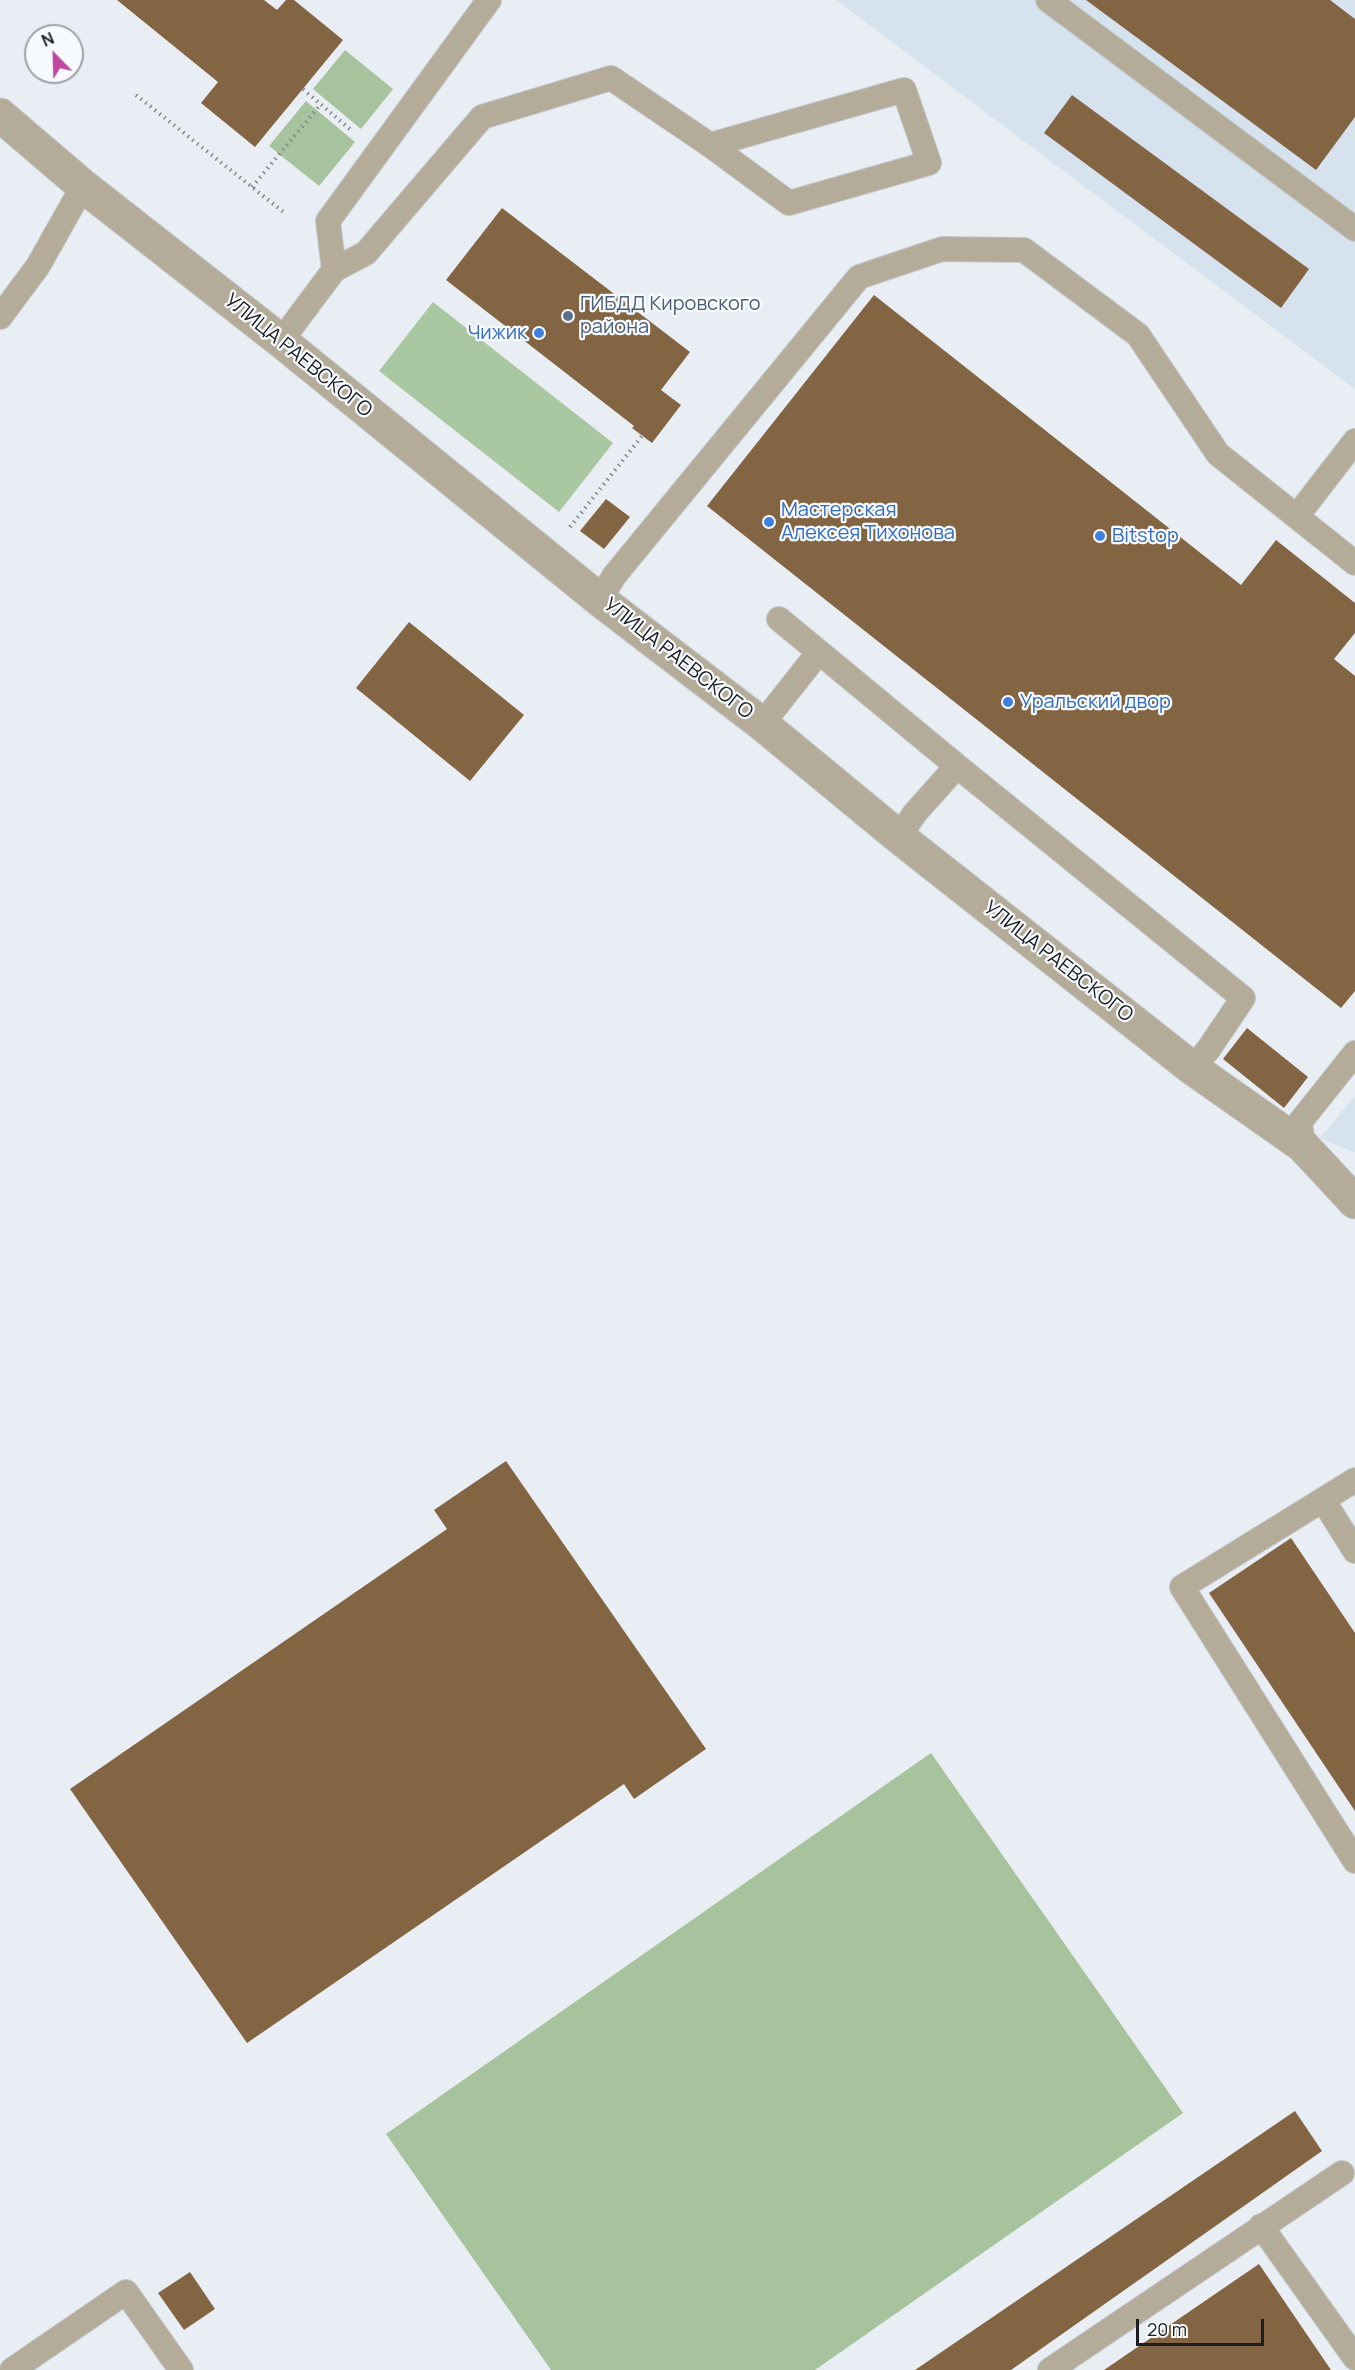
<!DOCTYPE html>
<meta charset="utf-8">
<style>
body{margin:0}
#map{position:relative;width:1355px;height:2370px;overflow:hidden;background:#e8eef4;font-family:Manrope,sans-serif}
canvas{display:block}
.north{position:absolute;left:24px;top:24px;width:60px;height:60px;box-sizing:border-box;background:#f7fbff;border:2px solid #9fa2a6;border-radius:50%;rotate:337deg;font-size:16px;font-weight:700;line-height:24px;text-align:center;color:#1b1d20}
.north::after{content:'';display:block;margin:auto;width:21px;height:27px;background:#bf489f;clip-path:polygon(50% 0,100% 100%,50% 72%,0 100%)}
.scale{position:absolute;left:1136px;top:2319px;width:128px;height:27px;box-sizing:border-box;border:3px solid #1b1d20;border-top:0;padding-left:8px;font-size:18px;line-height:21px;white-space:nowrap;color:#1b1d20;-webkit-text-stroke:4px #f7fbff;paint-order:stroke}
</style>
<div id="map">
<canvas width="1355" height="2370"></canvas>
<div class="north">N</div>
<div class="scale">20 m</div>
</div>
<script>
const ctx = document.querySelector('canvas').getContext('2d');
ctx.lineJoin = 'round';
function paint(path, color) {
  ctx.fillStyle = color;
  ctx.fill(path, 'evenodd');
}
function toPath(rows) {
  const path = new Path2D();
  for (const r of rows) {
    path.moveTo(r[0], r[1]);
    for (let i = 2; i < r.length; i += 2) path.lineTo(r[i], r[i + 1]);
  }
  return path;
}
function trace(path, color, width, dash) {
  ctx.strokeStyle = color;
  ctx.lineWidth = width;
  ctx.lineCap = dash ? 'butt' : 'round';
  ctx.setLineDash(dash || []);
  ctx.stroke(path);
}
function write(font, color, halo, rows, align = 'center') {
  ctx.font = font + ' Manrope,sans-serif';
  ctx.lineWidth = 4.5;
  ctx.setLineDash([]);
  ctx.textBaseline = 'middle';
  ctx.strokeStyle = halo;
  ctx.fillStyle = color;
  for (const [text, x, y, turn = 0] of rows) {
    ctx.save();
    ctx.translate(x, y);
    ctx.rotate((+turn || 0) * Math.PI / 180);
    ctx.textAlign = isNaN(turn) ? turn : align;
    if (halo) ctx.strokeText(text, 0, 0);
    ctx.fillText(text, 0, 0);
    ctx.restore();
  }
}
paint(toPath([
 [836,0,1355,0,1355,389,1038,152],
 [1355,1096,1355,1153,1320,1138]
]), '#d6e2ee');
paint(toPath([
 [345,50,393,89,361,129,313,89],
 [306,101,355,142,319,186,269,146],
 [931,1753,1183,2113,815,2370,551,2370,386,2134]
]), '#a7c39e');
paint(toPath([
 [433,302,613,443,559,512,379,371]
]), '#a9c7a0');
paint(toPath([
 [117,0,264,0,277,10,286,0,294,0,343,40,255,147,201,103,218,82],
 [1086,0,1330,0,1355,19,1355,117,1316,170],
 [1072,95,1309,269,1281,308,1044,133],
 [502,208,690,352,661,390,681,405,652,443,632,428,634,426,446,280],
 [874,295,1241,585,1276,540,1355,603,1355,633,1334,659,1355,676,1355,991,1341,1008,707,506],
 [606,499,630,517,604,549,580,531],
 [409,622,524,715,470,781,356,688],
 [1247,1028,1308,1077,1284,1108,1223,1059],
 [506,1461,706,1749,634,1799,624,1784,247,2043,70,1789,447,1529,434,1510],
 [1291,1538,1355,1633,1355,1811,1209,1593],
 [1295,2111,1322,2151,1011,2370,915,2370],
 [1259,2264,1331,2370,1104,2370],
 [190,2272,215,2309,184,2330,158,2293]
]), '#846543');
const service = toPath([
 [1048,0,1355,229],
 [334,270,366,253,482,117,611,78,710,145,789,203,929,163,904,90,710,145],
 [0,317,38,266,83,186],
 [281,341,334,270,328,221,489,0],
 [1297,516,1355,441],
 [600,600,614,576,637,548,859,277,942,249,1024,250,1138,335,1218,454,1355,563],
 [779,619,957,766],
 [762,724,819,652],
 [899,837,915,813,957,766,1243,998,1208,1050,1192,1068],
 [1303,1146,1300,1122,1355,1053],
 [1355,1480,1182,1587,1355,1861],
 [1323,1500,1355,1551],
 [1261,2226,1355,2358],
 [12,2370,126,2292,181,2370],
 [1050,2370,1342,2173]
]);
const minor = toPath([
 [0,115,83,186,281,341,600,600,762,724,899,837,1192,1068,1303,1146,1355,1202]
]);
trace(service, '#c3c8ce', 26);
trace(minor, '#c3c8ce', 35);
trace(toPath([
 [303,89,352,131],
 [136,95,286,214],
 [252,187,321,104],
 [570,527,642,436]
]), '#84888d', 4, [1.5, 4.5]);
trace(service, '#b4ab98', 24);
trace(minor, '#b4ab98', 33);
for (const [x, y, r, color] of [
 [568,316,6,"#5c6f8a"],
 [539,333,6,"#3f7fe0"],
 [769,522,6,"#3f7fe0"],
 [1100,536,6,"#3f7fe0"],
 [1008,702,6,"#3f7fe0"]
]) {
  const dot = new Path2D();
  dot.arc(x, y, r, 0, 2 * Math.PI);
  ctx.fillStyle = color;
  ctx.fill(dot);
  trace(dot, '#f7fbff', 2);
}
write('20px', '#4e5e75', '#f7fbff', [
 ["ГИБДД Кировского",580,304],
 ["района",580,327]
], 'left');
write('20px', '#366cbe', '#f7fbff', [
 ["Чижик",527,333,"right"],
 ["Мастерская",781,510],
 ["Алексея Тихонова",781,533],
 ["Bitstop",1112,536],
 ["Уральский двор",1020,702]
], 'left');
write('20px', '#1b1d20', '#f7fbff', [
 ["УЛИЦА РАЕВСКОГО",298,356,39],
 ["УЛИЦА РАЕВСКОГО",678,659,38],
 ["УЛИЦА РАЕВСКОГО",1058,962,38]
]);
</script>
